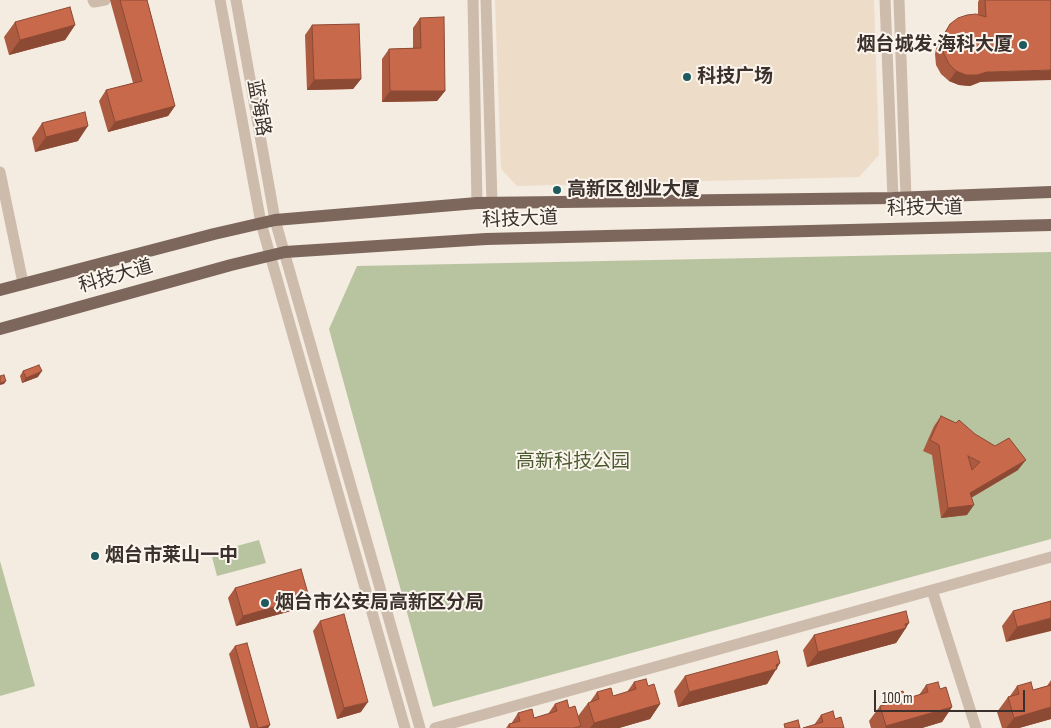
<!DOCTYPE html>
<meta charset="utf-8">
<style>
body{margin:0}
#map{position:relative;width:1051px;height:728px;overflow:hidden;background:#f4ebe1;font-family:"Sofia Sans Condensed",sans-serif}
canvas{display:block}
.scale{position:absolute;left:874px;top:690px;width:151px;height:22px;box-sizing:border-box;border:2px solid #3b302b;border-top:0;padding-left:6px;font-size:15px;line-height:18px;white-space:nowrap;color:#3b302b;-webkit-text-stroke:4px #fbf5ee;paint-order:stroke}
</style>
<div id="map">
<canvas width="1051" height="728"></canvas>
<div class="scale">100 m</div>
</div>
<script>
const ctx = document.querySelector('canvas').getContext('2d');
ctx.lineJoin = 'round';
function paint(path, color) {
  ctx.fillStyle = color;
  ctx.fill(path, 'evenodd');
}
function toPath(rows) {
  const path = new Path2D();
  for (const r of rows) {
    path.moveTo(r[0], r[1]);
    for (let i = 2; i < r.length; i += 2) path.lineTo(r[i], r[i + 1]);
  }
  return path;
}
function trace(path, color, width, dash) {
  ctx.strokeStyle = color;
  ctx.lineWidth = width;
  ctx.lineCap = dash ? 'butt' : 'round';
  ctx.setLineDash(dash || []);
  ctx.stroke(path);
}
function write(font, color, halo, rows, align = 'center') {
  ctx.font = font + ' "Sofia Sans Condensed","Noto Sans SC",sans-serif';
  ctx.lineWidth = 4;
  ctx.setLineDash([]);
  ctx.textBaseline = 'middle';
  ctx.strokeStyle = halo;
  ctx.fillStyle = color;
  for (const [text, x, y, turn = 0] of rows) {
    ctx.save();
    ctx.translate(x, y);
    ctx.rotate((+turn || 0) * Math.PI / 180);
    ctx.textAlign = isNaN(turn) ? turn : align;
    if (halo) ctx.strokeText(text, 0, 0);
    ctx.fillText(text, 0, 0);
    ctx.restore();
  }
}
paint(toPath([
 [1051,252,1051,539,433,707,329,329,357,266],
 [259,540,266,563,217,576,211,553],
 [0,561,35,686,0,696]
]), '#b8c4a0');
paint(toPath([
 [495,0,874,0,879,155,859,177,517,186,501,169]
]), '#ecdcc8');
trace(toPath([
 [93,0,94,2,105,0],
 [220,0,261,223,405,728],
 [236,0,275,220,420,728],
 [473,0,477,203],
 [486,0,492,203],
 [885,0,893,198],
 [899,0,906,198],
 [0,172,23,283],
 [932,590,976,728],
 [435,728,1051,557]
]), '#cdbbac', 11);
trace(toPath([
 [0,290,214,234,275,220,477,203,893,198,1051,192],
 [0,329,231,265,285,252,486,239,1051,225]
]), '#7d675c', 12);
paint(toPath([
 [110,0,147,0,175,106,168,116,108,132,99,101,106,90,133,83],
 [979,0,1051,0,980,82,970,86,959,85,949,81,941,74,936,65,935,54,937,44,950,24,978,15,978,2],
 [420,18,445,91,437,101,382,102,382,59,389,49,413,48,413,28],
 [15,22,75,25,65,40,9,55,4,37],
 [312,25,361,79,353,89,307,90,305,35],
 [42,123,78,141,35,152,32,138],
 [23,371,38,377,22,383,20,376],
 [941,416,975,434,1018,470,971,498,967,515,941,518,932,455,923,451,934,426],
 [235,588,302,608,236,626,228,598],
 [1051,601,1006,642,1002,626,1013,611],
 [320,621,361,712,337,719,313,631],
 [906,627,906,628,896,643,807,667,803,650,814,635],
 [235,646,270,725,268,728,250,728,229,654],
 [780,663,767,684,678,707,674,691,685,676],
 [1051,680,1051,719,1019,728,1002,728,997,712,1008,697,1010,696,1017,686,1033,690,1047,686],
 [634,682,648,686,660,704,650,719,619,728,580,728,580,727,580,728,506,728,509,724,511,724,518,713,534,718,548,714,555,704,569,708,578,716,588,703,590,702,597,692,613,696,627,692],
 [926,685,940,689,952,707,942,722,922,728,871,728,869,721,880,706,882,705,889,695,905,699,919,695],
 [821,715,835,719,814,725]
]), '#ac5a40');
paint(toPath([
 [75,25,65,40,9,55,20,40],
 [1051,70,1051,80,980,82,970,86,959,85,949,81,956,71,987,72],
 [361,79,353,89,307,90,314,80],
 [390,91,445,91,437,101,382,102],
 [175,106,168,116,108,132,115,122],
 [88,126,78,141,35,152,46,137],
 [42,371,38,377,22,383,26,378],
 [6,381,4,384,0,385,0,383],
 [1026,460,1018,470,962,503,970,493],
 [974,505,967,515,941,518,948,508],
 [309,597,302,608,236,626,243,616],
 [1051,618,1051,631,1006,642,1017,627],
 [909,623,896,643,807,667,818,652],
 [780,663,767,684,678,707,689,692],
 [368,702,361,712,337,719,344,708],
 [660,704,650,719,619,728,590,728,594,723],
 [952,707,942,722,922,728,885,728,886,726],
 [1051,707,1051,719,1019,728,1006,728,1014,718],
 [270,725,268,728,258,728]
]), '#8c4a34');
const building = toPath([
 [120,0,147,0,175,106,115,122,106,90,142,81,120,0],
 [985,0,1051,0,1051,70,987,72,977,75,966,75,956,71,949,64,944,54,942,44,945,33,950,24,958,18,967,15,976,14,986,17,985,0],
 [70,7,75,25,20,40,15,22,70,7],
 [444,17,445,91,390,91,389,49,421,48,420,18,444,17],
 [359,24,361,79,314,80,312,25,359,24],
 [85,112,88,126,46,137,42,123,85,112],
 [39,365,42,371,26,378,23,371,39,365],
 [4,375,6,381,0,383,0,376,4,375],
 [941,416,956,423,959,420,975,434,995,446,1009,438,1026,460,970,493,974,505,948,508,939,445,930,440,941,416],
 [968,456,980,462,972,470,968,456],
 [301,569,309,597,243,616,235,588,301,569],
 [1051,601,1051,618,1017,627,1013,611,1051,601],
 [906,611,909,623,905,624,906,628,818,652,814,635,906,611],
 [344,614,368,702,344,708,320,621,344,614],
 [247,643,270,725,258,728,235,646,247,643],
 [777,651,780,663,776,665,777,669,689,692,685,676,777,651],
 [646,679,648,686,654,684,660,704,594,723,588,703,599,699,597,692,611,688,613,696,636,689,634,682,646,679],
 [938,682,940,689,946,687,952,707,886,726,880,706,891,703,889,695,903,691,905,699,928,692,926,685,938,682],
 [1031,682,1033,690,1051,685,1051,707,1014,718,1008,697,1019,694,1017,686,1031,682],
 [567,700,569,708,575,706,581,726,574,728,510,728,509,724,520,721,518,713,532,709,534,718,557,711,555,704,567,700],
 [833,711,835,719,841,717,844,728,803,728,823,722,821,715,833,711],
 [798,720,800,728,785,728,784,724,798,720]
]);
paint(building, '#c8694b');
trace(building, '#8c4a34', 1);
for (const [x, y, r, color] of [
 [1023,45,5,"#1f5a5e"],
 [687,77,5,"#1f5a5e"],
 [557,190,5,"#1f5a5e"],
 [95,556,5,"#1f5a5e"],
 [265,603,5,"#1f5a5e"]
]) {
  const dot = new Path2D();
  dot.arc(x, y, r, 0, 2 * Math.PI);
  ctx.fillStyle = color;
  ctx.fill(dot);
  trace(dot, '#fbf5ee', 2);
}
write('bold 19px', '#3b302b', '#fbf5ee', [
 ["烟台城发·海科大厦",1013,45,"right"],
 ["科技广场",697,77],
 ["高新区创业大厦",567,190],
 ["烟台市莱山一中",105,556],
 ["烟台市公安局高新区分局",275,603]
], 'left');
write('19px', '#3b302b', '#fbf5ee', [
 ["蓝海路",258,108,80],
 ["科技大道",925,209,-1],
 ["科技大道",520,220,-2],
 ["科技大道",116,277,-16]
]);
write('19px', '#4a5a2e', '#fbf5ee', [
 ["高新科技公园",573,462]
]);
</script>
